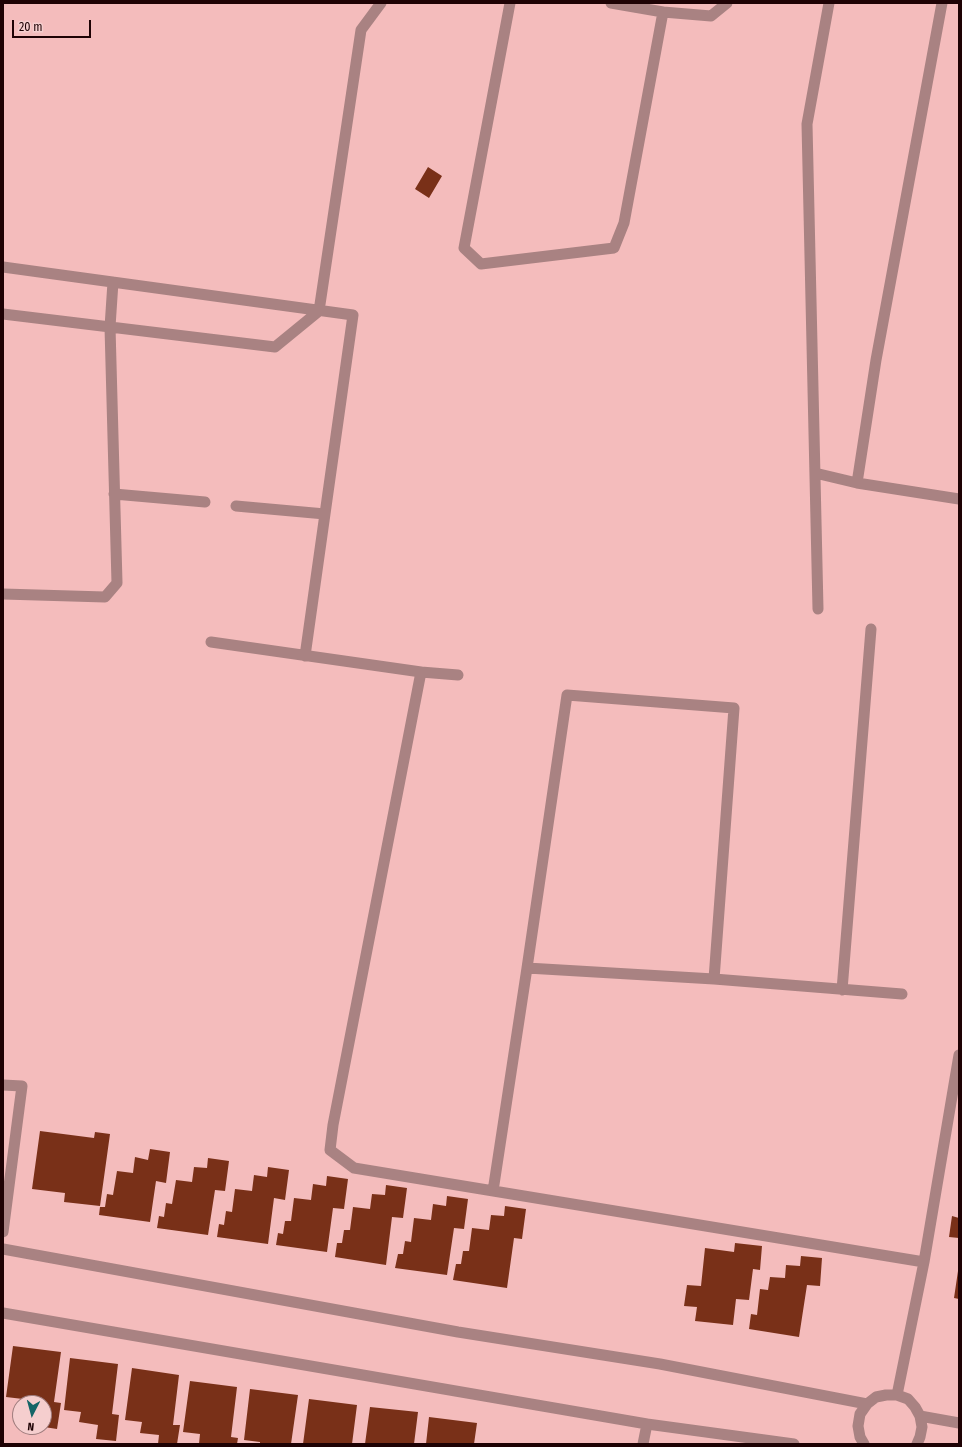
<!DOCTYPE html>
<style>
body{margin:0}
#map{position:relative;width:962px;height:1447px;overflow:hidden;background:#f4bcbc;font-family:"Fira Sans Condensed",sans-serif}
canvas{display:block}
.frame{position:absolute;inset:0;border:4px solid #1e0204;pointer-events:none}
.north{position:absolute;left:12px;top:1395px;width:40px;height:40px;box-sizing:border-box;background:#f5cece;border:1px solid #9f7c7d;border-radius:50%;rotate:186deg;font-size:11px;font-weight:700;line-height:16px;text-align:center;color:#1e0204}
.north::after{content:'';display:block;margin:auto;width:14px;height:18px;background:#156567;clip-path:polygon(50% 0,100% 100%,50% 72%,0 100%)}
.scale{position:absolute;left:12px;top:20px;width:79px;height:18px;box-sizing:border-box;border:2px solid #1e0204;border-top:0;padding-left:5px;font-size:12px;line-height:14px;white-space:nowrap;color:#1e0204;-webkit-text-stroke:3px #f5cece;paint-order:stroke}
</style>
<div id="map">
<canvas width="962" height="1447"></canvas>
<div class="frame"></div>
<div class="north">N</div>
<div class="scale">20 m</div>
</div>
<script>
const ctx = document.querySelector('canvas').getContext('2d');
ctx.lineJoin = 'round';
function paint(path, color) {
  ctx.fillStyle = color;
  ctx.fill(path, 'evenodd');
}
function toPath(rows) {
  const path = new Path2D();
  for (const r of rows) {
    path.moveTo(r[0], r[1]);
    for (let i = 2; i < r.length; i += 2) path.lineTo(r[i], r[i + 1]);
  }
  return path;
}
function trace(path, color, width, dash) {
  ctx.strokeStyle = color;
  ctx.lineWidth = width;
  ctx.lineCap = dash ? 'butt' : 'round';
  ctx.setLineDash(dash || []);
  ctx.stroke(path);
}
paint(toPath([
 [428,167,442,176,429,198,415,189],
 [40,1131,94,1138,95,1132,110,1134,100,1206,64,1202,65,1193,32,1189],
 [150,1149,170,1152,166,1183,156,1181,150,1222,99,1215,100,1207,105,1207,107,1194,113,1195,117,1171,133,1173,135,1157,148,1160],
 [208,1158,229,1161,225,1191,215,1190,208,1235,157,1228,159,1216,164,1217,166,1203,172,1204,176,1180,192,1182,194,1167,207,1168],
 [268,1167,289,1170,285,1200,274,1198,268,1244,217,1237,219,1224,224,1225,226,1211,232,1212,235,1189,252,1191,254,1175,267,1177],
 [327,1176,348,1179,344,1209,333,1208,327,1252,276,1245,278,1233,283,1234,285,1221,291,1221,294,1198,311,1200,313,1184,326,1186],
 [386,1185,407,1188,403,1218,392,1217,386,1265,335,1257,337,1243,342,1243,344,1230,350,1230,353,1207,370,1209,372,1194,385,1195],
 [447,1196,468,1199,464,1229,454,1228,447,1275,395,1268,398,1254,403,1254,405,1241,411,1242,414,1218,431,1220,433,1204,446,1206],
 [505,1206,526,1209,522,1239,514,1238,507,1288,453,1280,456,1264,461,1264,463,1251,469,1251,472,1228,489,1230,491,1215,504,1216],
 [952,1216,959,1218,959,1238,949,1237],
 [735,1243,762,1246,760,1270,753,1269,749,1300,736,1299,733,1325,695,1321,697,1307,684,1306,687,1285,701,1286,705,1248,734,1252],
 [801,1256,822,1258,820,1286,807,1285,799,1337,749,1329,751,1314,757,1315,760,1289,768,1290,770,1277,785,1278,786,1265,800,1266],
 [958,1271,959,1271,959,1299,954,1298],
 [13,1346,61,1352,54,1402,61,1403,57,1429,44,1427,44,1403,22,1403,23,1399,6,1397],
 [70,1358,118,1364,112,1414,119,1415,116,1441,96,1439,98,1425,79,1422,81,1412,64,1410],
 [132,1368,179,1375,173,1425,180,1425,177,1444,158,1444,159,1435,140,1433,142,1422,125,1420],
 [190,1381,237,1387,231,1437,238,1438,237,1444,199,1444,200,1434,183,1432],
 [250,1389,298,1395,291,1444,260,1444,260,1442,244,1440],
 [309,1399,357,1405,352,1444,303,1444],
 [370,1407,418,1412,414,1444,365,1444],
 [429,1417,477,1423,474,1444,426,1444]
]), '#793018');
trace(toPath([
 [510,3,464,248,481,264,614,248,624,223,663,12],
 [611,3,663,12,711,16,727,3],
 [3,267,353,315,305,656],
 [3,314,275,347,319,311,361,30,381,3],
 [815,473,857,483,959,499],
 [857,483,876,360,942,3],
 [114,494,205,502],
 [236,506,325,514],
 [3,594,105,597,117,583,110,327,113,282],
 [818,609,807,124,829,3],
 [211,642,421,672,458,675],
 [421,672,333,1125,330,1150,354,1168,924,1262],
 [527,968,714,979,902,994],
 [842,990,871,629],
 [3,1085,22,1086,3,1232],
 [493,1191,527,968,567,695,734,708,714,979],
 [3,1249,458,1332,660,1364,867,1404],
 [3,1313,647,1424,794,1444],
 [897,1395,924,1262,959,1055],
 [920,1416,959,1423],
 [643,1444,647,1424],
 [864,1444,860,1437,858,1426,860,1414,867,1404,876,1397,886,1395,897,1395,908,1399,915,1407,920,1416,922,1427,920,1437,917,1444]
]), '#a98282', 11);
</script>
